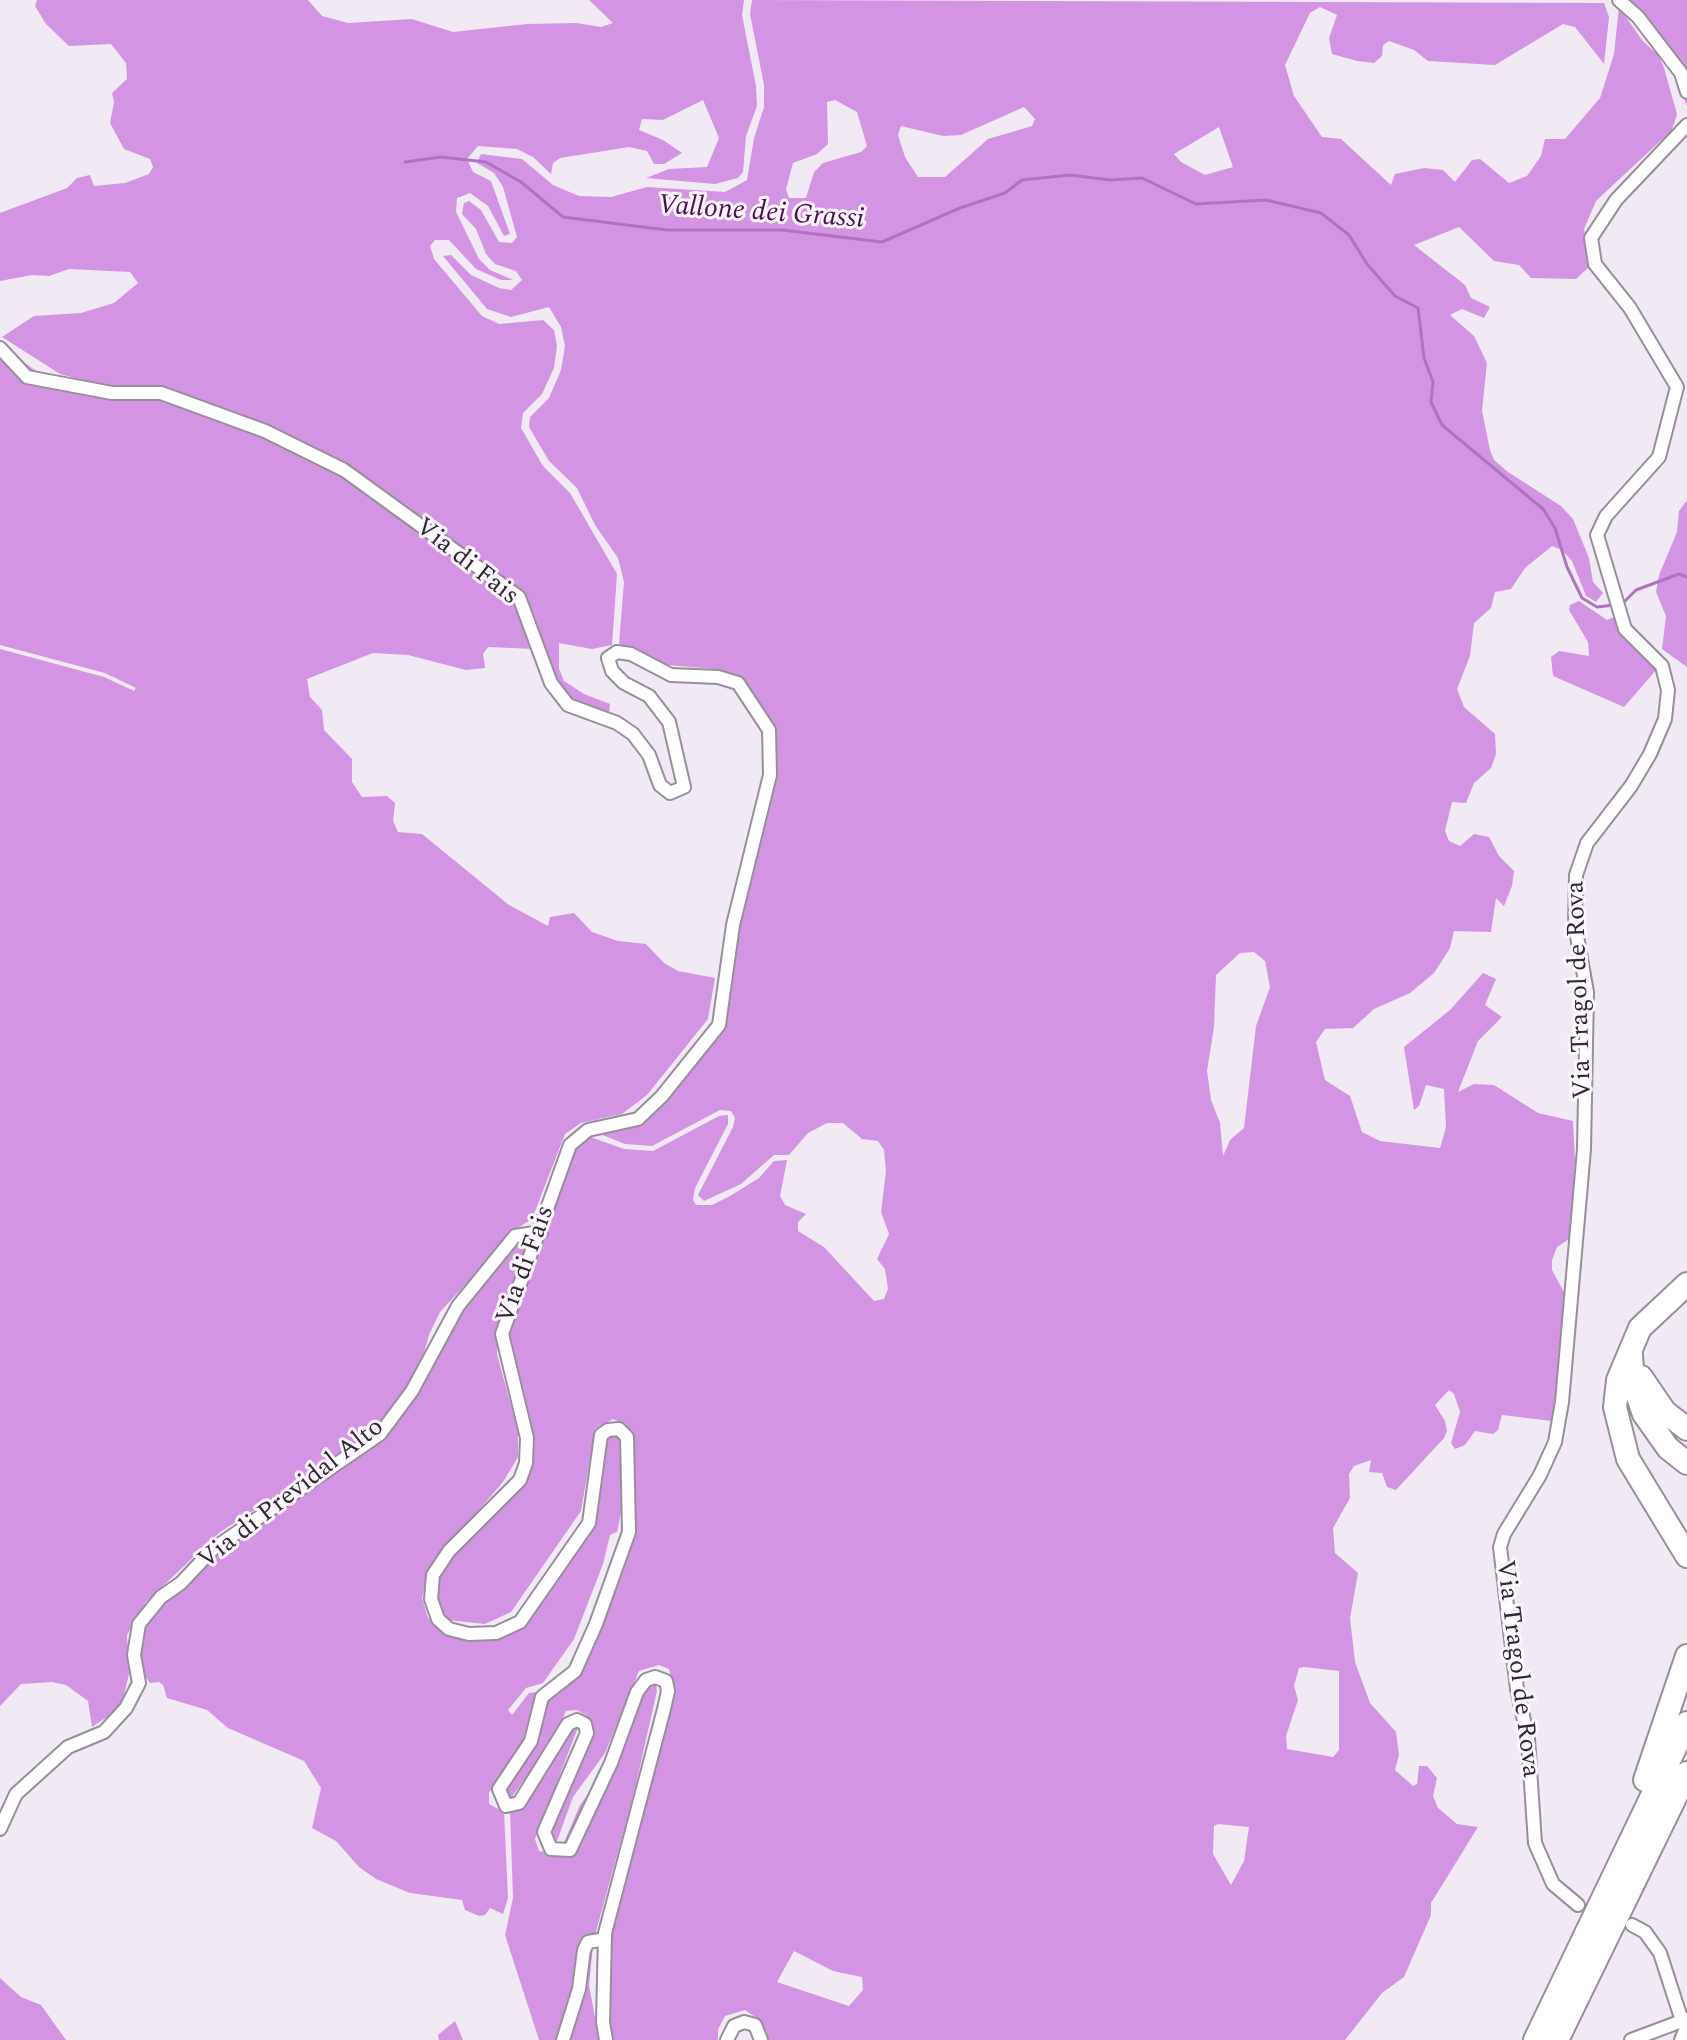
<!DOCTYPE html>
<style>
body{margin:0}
canvas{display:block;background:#f1e9f3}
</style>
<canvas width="1687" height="2040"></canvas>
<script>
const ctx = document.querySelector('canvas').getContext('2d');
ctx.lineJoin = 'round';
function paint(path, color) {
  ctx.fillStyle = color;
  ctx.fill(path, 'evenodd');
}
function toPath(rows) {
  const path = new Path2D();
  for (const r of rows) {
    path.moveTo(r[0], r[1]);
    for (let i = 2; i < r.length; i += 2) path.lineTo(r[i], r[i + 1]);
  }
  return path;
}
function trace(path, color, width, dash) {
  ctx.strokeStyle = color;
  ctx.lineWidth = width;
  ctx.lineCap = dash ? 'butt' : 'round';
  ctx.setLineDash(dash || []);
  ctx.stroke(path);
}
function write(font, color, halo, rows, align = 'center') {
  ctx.font = font + ' Spectral,serif';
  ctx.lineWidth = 6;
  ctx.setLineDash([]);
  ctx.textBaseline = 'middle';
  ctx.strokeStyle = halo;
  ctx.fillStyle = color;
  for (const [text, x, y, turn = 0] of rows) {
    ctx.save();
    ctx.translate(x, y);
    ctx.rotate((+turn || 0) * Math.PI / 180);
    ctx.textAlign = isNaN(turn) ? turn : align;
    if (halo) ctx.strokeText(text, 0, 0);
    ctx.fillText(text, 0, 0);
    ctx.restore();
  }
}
paint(toPath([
 [37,0,308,0,322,16,348,23,412,19,453,32,527,24,576,23,601,27,613,23,589,0,744,0,742,15,756,86,757,106,746,136,743,172,738,178,715,184,646,178,669,169,707,167,719,138,703,100,663,120,642,119,639,130,663,140,682,153,664,164,654,164,647,151,629,147,560,158,553,163,551,174,533,157,517,149,478,146,467,159,473,172,491,181,510,234,504,236,488,206,470,193,457,198,456,212,479,259,490,270,513,280,501,280,476,269,449,240,435,240,430,246,434,259,482,316,499,324,543,320,554,330,557,346,554,368,542,394,523,413,521,428,543,466,570,493,617,574,612,645,592,649,559,643,559,669,564,681,584,694,610,704,609,715,573,701,559,688,533,612,516,589,359,476,293,438,177,391,153,388,114,389,60,374,2,337,34,316,81,313,114,303,138,283,130,272,69,269,49,276,32,275,0,281,0,213,67,188,77,178,90,175,94,186,125,183,149,174,153,167,150,159,124,149,110,123,114,102,112,93,127,79,126,63,111,44,69,46,46,24,35,6],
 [752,0,1604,3,1609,17,1604,64,1575,27,1563,24,1495,65,1428,61,1414,50,1389,41,1383,45,1382,56,1374,63,1357,61,1332,54,1329,38,1337,15,1320,7,1310,13,1285,65,1294,96,1322,137,1341,139,1391,185,1395,174,1424,168,1443,170,1455,182,1472,160,1480,159,1509,183,1527,176,1541,156,1545,139,1565,139,1600,98,1614,54,1619,7,1642,40,1659,56,1664,68,1677,114,1672,130,1596,201,1584,229,1590,266,1576,279,1531,278,1519,265,1494,261,1459,227,1414,245,1465,285,1471,298,1490,307,1484,318,1462,309,1450,315,1474,336,1487,363,1482,411,1490,450,1494,460,1508,472,1561,506,1573,519,1589,558,1593,582,1603,593,1596,602,1586,596,1572,561,1562,550,1552,546,1525,568,1511,589,1495,592,1491,608,1474,623,1470,656,1457,689,1464,707,1495,734,1496,754,1491,768,1474,783,1466,803,1452,802,1445,831,1449,841,1460,846,1474,834,1489,837,1499,856,1514,871,1512,886,1504,906,1496,898,1491,932,1454,931,1450,948,1434,973,1410,993,1374,1009,1353,1028,1325,1029,1316,1042,1325,1080,1350,1096,1362,1132,1380,1141,1440,1148,1446,1127,1444,1089,1426,1085,1419,1106,1414,1110,1404,1047,1450,1010,1483,973,1496,979,1485,1005,1502,1017,1478,1041,1458,1092,1474,1084,1494,1085,1538,1113,1573,1121,1575,1161,1572,1237,1557,1247,1552,1260,1552,1270,1567,1298,1552,1421,1502,1415,1498,1430,1493,1434,1475,1431,1465,1445,1455,1449,1451,1443,1460,1412,1454,1394,1449,1390,1435,1405,1445,1421,1447,1431,1444,1438,1396,1490,1387,1487,1382,1473,1369,1472,1371,1460,1354,1466,1349,1474,1350,1498,1333,1528,1335,1553,1358,1573,1350,1618,1355,1662,1370,1703,1396,1732,1399,1755,1395,1770,1413,1786,1417,1784,1419,1766,1427,1766,1437,1778,1433,1796,1438,1808,1457,1824,1478,1827,1431,1903,1431,1915,1404,1977,1382,1993,1345,2040,764,2040,762,2022,745,2010,725,2016,718,2029,718,2040,609,2040,597,1977,601,1973,673,1686,669,1669,659,1665,639,1671,605,1753,573,1797,557,1841,546,1839,589,1720,586,1715,577,1710,566,1711,555,1736,509,1801,504,1789,519,1771,547,1697,569,1674,625,1541,628,1430,625,1424,613,1419,595,1429,581,1511,511,1612,485,1624,446,1620,441,1616,432,1587,436,1572,528,1462,507,1333,541,1245,547,1206,582,1134,624,1149,653,1151,719,1116,728,1115,728,1124,695,1188,693,1200,696,1205,712,1205,730,1196,759,1178,774,1161,787,1160,780,1196,785,1205,806,1214,798,1222,798,1231,824,1247,874,1301,884,1299,888,1289,885,1269,877,1259,889,1234,881,1212,886,1171,884,1150,878,1141,862,1139,843,1123,827,1123,808,1133,789,1155,774,1155,741,1184,704,1201,698,1195,733,1127,735,1118,731,1111,720,1110,652,1146,625,1144,590,1130,638,1116,716,1024,771,744,739,680,731,674,715,669,667,665,619,644,624,582,618,558,595,525,577,488,549,461,529,427,530,417,549,398,561,370,565,346,561,327,549,307,511,317,487,309,443,256,451,255,471,275,499,288,511,290,522,280,516,271,495,264,486,254,476,229,462,214,464,203,469,201,481,210,499,242,512,243,517,237,503,187,494,173,477,163,481,154,522,159,553,185,579,196,611,197,647,187,725,192,747,180,754,138,764,107,764,85,750,14],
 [835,100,857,112,867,146,861,152,823,163,814,172,806,198,789,198,786,189,793,163,817,154,828,144,827,102],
 [1024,107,1035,119,1032,126,988,139,945,177,918,177,905,157,898,135,901,126,943,136,961,135],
 [1219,127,1233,167,1205,175,1181,162,1174,154],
 [1254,952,1265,961,1270,987,1256,1026,1244,1128,1230,1140,1223,1156,1220,1123,1211,1100,1207,1071,1214,1027,1216,975,1240,953],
 [1304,1667,1339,1671,1339,1750,1333,1757,1287,1749,1286,1736,1298,1700,1294,1686,1299,1668],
 [1218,1824,1249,1827,1244,1861,1231,1885,1213,1854,1214,1826],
 [794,1951,833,1971,862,1977,863,1990,849,2006,777,1982],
 [1628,0,1687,0,1687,107,1677,75],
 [0,346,45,377,175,400,289,446,354,483,517,603,535,649,488,647,483,654,485,668,466,670,408,655,373,653,307,679,310,697,322,710,324,730,352,759,352,782,362,797,387,796,395,803,393,821,398,832,422,834,509,905,548,926,550,917,574,913,592,932,618,941,646,944,664,963,678,971,715,978,708,1019,647,1095,622,1114,581,1123,565,1134,532,1219,518,1228,440,1312,429,1335,418,1374,382,1423,338,1457,220,1532,146,1602,127,1635,129,1674,123,1699,116,1711,92,1727,88,1701,66,1685,52,1682,21,1684,0,1706,0,649,104,677,134,691,136,688,105,673,0,645],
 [1687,500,1687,667,1662,649,1666,616,1656,592,1659,575,1677,532,1679,511],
 [1579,601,1607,620,1614,617,1626,639,1658,668,1624,707,1553,676,1551,657,1559,651,1589,656,1588,642,1569,610,1570,605],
 [515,1236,529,1240,528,1246,499,1329,497,1354,518,1432,518,1457,503,1482,429,1568,422,1598,428,1618,440,1628,479,1636,511,1622,523,1611,586,1520,604,1434,616,1434,619,1440,622,1507,617,1532,610,1535,603,1564,574,1639,543,1683,526,1688,508,1710,512,1715,529,1693,537,1692,521,1747,505,1775,489,1792,489,1804,504,1812,508,1898,503,1914,490,1908,485,1915,479,1916,465,1910,462,1900,410,1893,376,1879,359,1867,336,1841,312,1828,321,1788,304,1761,228,1728,207,1710,167,1698,163,1685,159,1682,150,1683,138,1666,139,1624,175,1584,388,1426,445,1318],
 [647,1683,656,1683,657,1691,633,1797,595,1935,580,1964,560,2040,539,2040,505,1935,513,1898,510,1810,568,1729,579,1725,535,1839,539,1851,559,1854,580,1805,596,1784],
 [593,1945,589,1985,599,2040,567,2040,587,1953],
 [0,1978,21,1997,41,2005,66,2040,0,2040],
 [455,2021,463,2040,439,2040,438,2035]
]), '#d395e3');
trace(toPath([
 [405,162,441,157,486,162,521,182,563,217,667,230,782,230,882,242,960,208,1005,193,1022,180,1070,175,1110,180,1142,178,1196,204,1266,200,1321,213,1349,235,1367,264,1395,296,1418,308,1424,358,1433,382,1431,402,1442,425,1543,509,1555,528,1567,567,1582,598,1597,607,1614,605],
 [1622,604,1636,590,1679,574,1687,577]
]), '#af74bf', 3);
const minor = toPath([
 [1619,0,1638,17,1681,73,1687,92],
 [0,348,27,377,112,393,161,393,265,431,344,470,519,597,551,683,568,705,617,723,633,734,649,755,660,785,670,793,684,787,669,722,649,696,624,683,612,671,608,658,617,652,631,654,671,675,718,677,738,683,769,730,770,775,733,925,719,1025,662,1096,638,1119,588,1130,570,1145,502,1334,527,1438,526,1463,520,1480,449,1551,433,1575,431,1599,438,1619,449,1629,469,1634,496,1633,520,1622,589,1523,601,1435,608,1430,619,1429,627,1437,629,1532,596,1624,575,1671,542,1697,531,1741,499,1789,506,1806,519,1803,568,1724,577,1720,585,1724,587,1733,544,1832,551,1849,570,1850,611,1763,637,1692,646,1680,655,1677,666,1681,668,1691,664,1709,605,1933,603,2022,606,2040],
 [0,1829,16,1794,68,1747,104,1732,126,1708,139,1683,134,1655,139,1624,161,1597,181,1583,213,1549,380,1434,412,1391,458,1306,515,1236,541,1232],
 [1578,1905,1553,1884,1535,1843,1528,1739,1517,1689,1500,1547,1504,1534,1540,1475,1555,1442,1562,1402,1584,1149,1587,992,1575,925,1576,875,1587,843,1631,786,1650,754,1665,719,1668,690,1662,666,1625,629,1597,535,1606,516,1659,457,1677,387,1630,308,1595,264,1591,238,1616,200,1687,125],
 [1632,1925,1645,1932,1660,1953,1682,2021],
 [563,2040,579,1989,584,1950,588,1942,605,1939],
 [727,2040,734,2026,744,2022,755,2025,761,2040],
 [1631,2040,1687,2019],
 [1681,2040,1687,2026]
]);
const motorway = toPath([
 [1687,1284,1640,1328,1618,1380,1615,1407,1628,1459,1687,1556],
 [1631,1355,1633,1383,1644,1414,1668,1448,1687,1463],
 [1641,1377,1665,1412,1687,1429],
 [1645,1780,1687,1656],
 [1535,2040,1687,1723],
 [1557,2040,1687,1773]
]);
trace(minor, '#978f99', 16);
trace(motorway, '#978f99', 26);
trace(minor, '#fff', 12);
trace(motorway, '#fff', 22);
write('26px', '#2e2b2f', '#fdf6ff', [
 ["Via di Fais",466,563,38],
 ["Via Tragol de Rova",1581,990,-92],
 ["Via di Fais",527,1265,-70],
 ["Via di Previdal Alto",292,1495,-38],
 ["Via Tragol de Rova",1516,1669,83]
]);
write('italic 28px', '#491056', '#fdf6ff', [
 ["Vallone dei Grassi",761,214,4]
]);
</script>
